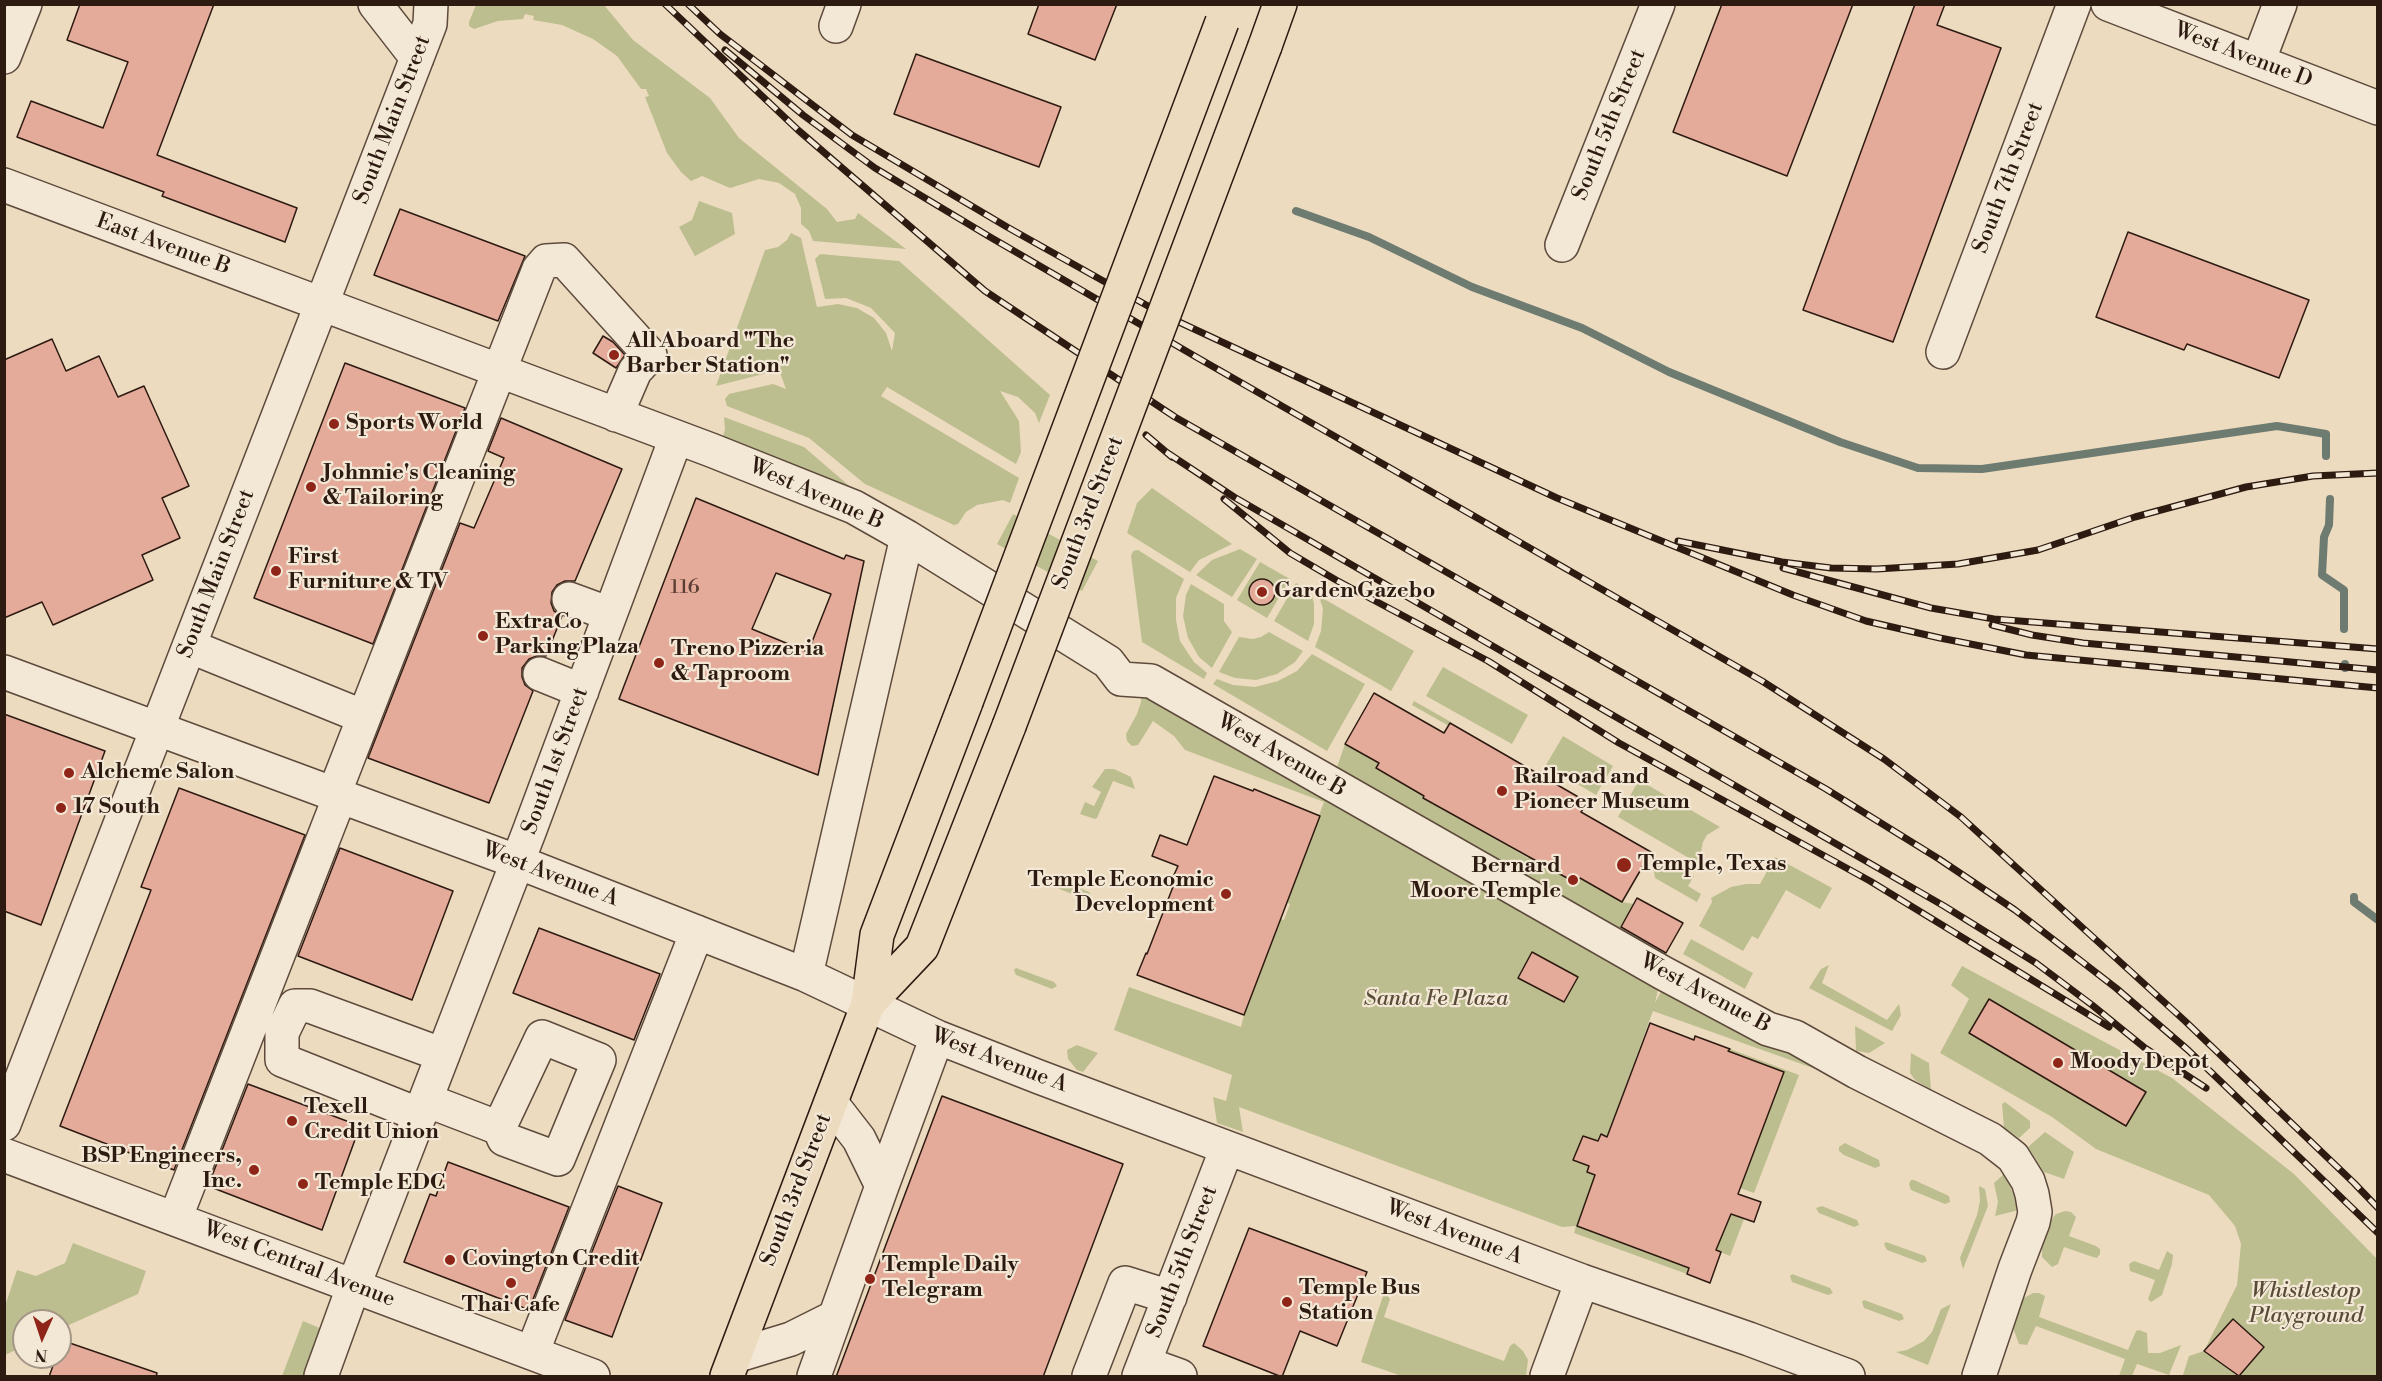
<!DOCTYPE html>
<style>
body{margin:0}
#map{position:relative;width:2382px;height:1381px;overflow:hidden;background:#ecdbbf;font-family:"Libre Bodoni",serif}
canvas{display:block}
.frame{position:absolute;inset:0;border:6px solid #2d1a11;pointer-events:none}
.north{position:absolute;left:12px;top:1309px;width:60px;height:60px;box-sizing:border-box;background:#f3e8d5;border:2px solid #a49687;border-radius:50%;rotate:183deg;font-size:16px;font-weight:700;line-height:24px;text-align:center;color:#2d1a11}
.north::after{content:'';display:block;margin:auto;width:21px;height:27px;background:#8f2418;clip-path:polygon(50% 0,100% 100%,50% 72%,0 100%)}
</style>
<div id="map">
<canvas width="2382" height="1381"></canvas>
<div class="frame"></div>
<div class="north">N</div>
</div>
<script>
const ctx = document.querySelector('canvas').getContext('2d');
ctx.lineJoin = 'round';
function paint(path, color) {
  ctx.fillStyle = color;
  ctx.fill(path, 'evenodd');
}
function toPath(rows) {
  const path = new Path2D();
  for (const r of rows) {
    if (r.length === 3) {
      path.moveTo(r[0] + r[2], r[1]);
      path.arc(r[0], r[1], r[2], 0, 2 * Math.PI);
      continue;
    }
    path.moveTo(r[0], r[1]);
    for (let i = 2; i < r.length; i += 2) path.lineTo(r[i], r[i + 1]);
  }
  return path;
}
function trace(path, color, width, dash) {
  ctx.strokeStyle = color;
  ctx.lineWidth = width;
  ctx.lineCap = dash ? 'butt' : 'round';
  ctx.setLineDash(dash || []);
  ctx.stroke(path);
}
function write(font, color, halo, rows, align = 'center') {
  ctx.font = font + ' "Libre Bodoni",serif';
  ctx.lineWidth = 4.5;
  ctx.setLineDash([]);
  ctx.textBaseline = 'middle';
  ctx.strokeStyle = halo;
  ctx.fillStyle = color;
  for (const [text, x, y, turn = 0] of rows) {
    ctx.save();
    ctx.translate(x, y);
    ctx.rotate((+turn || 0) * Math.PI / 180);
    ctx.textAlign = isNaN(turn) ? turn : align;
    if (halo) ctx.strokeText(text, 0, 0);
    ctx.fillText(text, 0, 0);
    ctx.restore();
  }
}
paint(toPath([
 [476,5,604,5,633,40,710,98,739,138,827,209,837,222,855,219,858,213,906,249,813,241,809,231,801,224,801,208,795,194,779,183,759,179,730,188,702,176,691,181,681,172,667,153,645,97,649,96,646,89,641,89,617,56,593,39,562,25,533,20,534,16,525,14,523,19,498,21,474,29,469,26,469,22],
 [699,201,732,213,735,234,695,256,679,227,692,220],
 [791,233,801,238,817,307,838,304,857,308,874,318,886,333,892,351,895,333,871,308,846,298,825,299,815,259,820,254,899,261,1050,395,1039,423,1035,413,1018,397,1000,391,1019,421,1021,452,1016,464,887,387,881,396,1019,478,1010,503,1003,500,977,505,966,512,958,524,954,525,865,484,809,438,727,406,725,399,729,394,773,384,786,389,779,370,716,386,765,250,778,247,787,240],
 [724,417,804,447,854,490,722,440,725,429],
 [1152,488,1232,544,1199,560,1190,572,1127,533,1137,503],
 [1013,514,1098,561,1082,591,997,544],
 [1240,549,1257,559,1232,597,1196,575,1212,560],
 [1138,550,1184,579,1176,598,1176,620,1180,641,1194,662,1207,673,1204,679,1142,642,1131,556,1133,551],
 [1260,562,1290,579,1267,618,1237,600],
 [1296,583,1310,591,1314,603,1314,624,1308,641,1274,621],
 [1191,584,1224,604,1224,621,1232,632,1212,668,1199,657,1188,638,1183,616,1186,595],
 [1319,596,1414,651,1391,691,1315,647,1321,631,1323,609],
 [1269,632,1303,651,1295,662,1277,674,1256,680,1235,678,1219,672,1239,637,1253,639,1261,637],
 [1312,654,1365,684,1327,751,1213,684,1217,679,1233,685,1255,687,1278,681,1297,671],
 [1443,667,1528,715,1512,744,1426,696],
 [1142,690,1327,796,1345,744,1379,763,1376,769,1424,796,1423,798,1528,858,1529,857,1576,883,1580,878,1622,902,1634,904,1621,928,1666,953,1655,1003,1663,988,1824,1072,1653,1011,1607,1137,1600,1135,1587,1171,1595,1175,1577,1226,1689,1268,1687,1274,1574,1233,1576,1226,1562,1227,1239,1107,1243,1132,1217,1123,1213,1097,1226,1101,1232,1075,1114,1030,1129,987,1241,1027,1244,1015,1281,919,1284,920,1290,904,1280,899,1292,889,1324,802,1185,750,1174,736,1153,721,1138,745,1132,746,1127,741,1126,734,1137,714,1141,702],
 [1414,701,1451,722,1449,726,1412,705],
 [1563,736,1613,766,1596,795,1546,765],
 [1105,769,1114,769,1131,777,1135,789,1113,781,1097,818,1095,819,1080,814,1085,802,1094,806,1101,792,1092,787],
 [1639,780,1720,827,1707,835,1703,842,1700,857,1701,865,1618,817],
 [1775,857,1832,888,1820,909,1786,890,1758,939,1752,936,1743,951,1699,926,1712,902,1711,898,1731,887,1746,884,1760,884],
 [1662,858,1694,876,1688,886,1701,894,1697,902,1655,878,1654,871],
 [1055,878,1089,892,1092,897,1087,900,1052,886,1049,880],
 [1691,939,1753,973,1745,989,1683,954],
 [1829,965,1822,983,1887,1020,1899,1004,1901,1015,1892,1031,1809,988,1821,969],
 [1962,966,2172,1078,2294,1174,2377,1259,2377,1376,2183,1375,2189,1356,2204,1351,2237,1285,2241,1244,2235,1226,2209,1195,2096,1149,2052,1117,1940,1053,1969,999,1951,985],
 [1016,968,1054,982,1057,986,1052,989,1016,975,1014,970],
 [1855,1026,1885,1043,1869,1053,1856,1051],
 [1077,1045,1098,1053,1083,1072,1077,1070,1068,1059,1067,1050],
 [1730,1049,1799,1075,1754,1193,1740,1188],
 [1911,1053,1929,1063,1931,1090,1915,1080,1910,1073],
 [2005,1102,2030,1121,2030,1128,2019,1138,2004,1128,2002,1104],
 [2045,1132,2074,1152,2064,1179,2044,1172,2028,1147],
 [1845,1143,1879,1160,1880,1166,1875,1168,1844,1155,1839,1151,1839,1147],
 [2005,1173,2019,1210,1995,1216,1998,1202,1994,1183],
 [1911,1180,1914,1180,1949,1196,1950,1202,1945,1204,1911,1190,1909,1184],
 [1979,1186,1985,1189,1988,1206,1963,1269,1960,1258,1977,1215,1980,1201],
 [1822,1206,1857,1220,1859,1225,1854,1227,1819,1213,1816,1208],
 [2065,1211,2071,1212,2076,1217,2069,1236,2096,1246,2100,1249,2100,1254,2097,1258,2093,1257,2064,1247,2058,1264,2052,1267,2042,1257,2042,1243,2050,1221,2056,1214],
 [1731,1214,1744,1219,1730,1256,1713,1249],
 [1886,1242,1925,1256,1927,1261,1922,1263,1887,1250,1884,1244],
 [73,1243,146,1271,138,1294,60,1329,60,1321,24,1321,24,1346,5,1355,5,1306,17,1270,36,1276,65,1263],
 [2167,1251,2173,1255,2172,1264,2162,1295,2151,1302,2148,1299,2155,1280,2130,1271,2129,1264,2134,1261,2159,1270],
 [1792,1274,1830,1288,1833,1293,1828,1295,1792,1282,1790,1276],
 [2033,1293,2039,1293,2045,1296,2039,1317,2128,1350,2136,1331,2139,1330,2147,1333,2148,1353,2160,1353,2181,1345,2169,1375,2137,1364,2132,1376,2119,1376,2125,1359,2036,1326,2027,1345,2019,1344,2013,1328,2014,1320,2024,1298],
 [1387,1295,1390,1299,1384,1317,1504,1361,1510,1346,1514,1343,1523,1351,1528,1360,1526,1376,1402,1376,1361,1362,1383,1296],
 [1864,1300,1902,1314,1904,1319,1899,1321,1864,1308,1862,1302],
 [1951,1304,1928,1365,1896,1352,1907,1350,1924,1341,1932,1332,1941,1309],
 [303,1321,322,1329,304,1376,282,1376]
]), '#bdbe8f');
trace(toPath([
 [1296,211,1369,237,1472,287,1582,328,1669,372,1840,442,1918,468,1982,469,2277,426,2326,434,2326,456],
 [2330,499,2329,525,2324,537,2322,575,2344,590,2344,629],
 [2345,664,2345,668],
 [2354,897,2354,902,2378,920]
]), '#6e7b70', 8);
const building = toPath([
 [80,4,214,4,157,155,297,208,285,242,162,196,164,192,17,137,31,101,103,128,128,62,67,40,80,4],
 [1039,4,1117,4,1095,60,1028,34,1039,4],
 [1722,4,1853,4,1787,176,1673,132,1722,4],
 [1915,4,1945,4,1937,25,2001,48,1893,342,1803,310,1915,4],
 [916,54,1061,107,1039,167,894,114,916,54],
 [400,209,525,256,498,321,374,275,400,209],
 [2128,232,2309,300,2279,378,2187,344,2184,350,2096,317,2128,232],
 [603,336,613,342,625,355,616,368,593,353,603,336],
 [52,339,66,371,99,356,118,397,144,386,189,486,162,498,180,538,142,555,153,580,53,625,42,602,4,618,4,360,52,339],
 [345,363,465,408,373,644,254,598,345,363],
 [501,418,622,469,575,581,565,581,557,585,552,592,551,603,554,611,562,616,546,656,537,656,529,659,522,668,522,677,525,685,533,691,489,803,368,758,460,523,474,528,504,458,488,451,501,418],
 [696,498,844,559,846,555,864,561,818,775,619,699,696,498],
 [776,573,831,594,808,652,752,629,776,573],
 [1262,592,13],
 [1374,693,1444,733,1450,723,1587,802,1581,812,1651,852,1622,902,1580,878,1576,883,1423,798,1424,796,1376,768,1379,763,1345,744,1374,693],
 [4,714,105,751,41,925,4,911,4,714],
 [1214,776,1253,791,1254,789,1320,816,1244,1015,1137,975,1146,953,1147,954,1176,879,1173,877,1178,866,1152,856,1160,835,1187,845,1214,776],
 [179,788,305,835,174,1170,60,1126,151,890,141,887,179,788],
 [340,848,453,891,412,1000,298,956,340,848],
 [1637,898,1683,923,1666,953,1621,927,1637,898],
 [539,928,660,974,634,1040,513,993,539,928],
 [1532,952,1578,977,1564,1002,1518,978,1532,952],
 [1989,999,2146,1092,2126,1126,1969,1033,1989,999],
 [1650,1023,1694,1040,1695,1036,1730,1049,1728,1051,1784,1072,1738,1194,1761,1202,1754,1222,1731,1214,1716,1250,1721,1252,1710,1283,1687,1274,1689,1268,1577,1226,1595,1175,1587,1172,1589,1166,1573,1160,1583,1136,1598,1141,1601,1134,1607,1137,1650,1023],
 [248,1084,360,1126,322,1230,208,1186,248,1084],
 [942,1096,1123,1164,1043,1377,836,1377,942,1096],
 [448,1162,569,1207,530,1307,527,1309,404,1262,430,1194,436,1196,448,1162],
 [618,1186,662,1203,612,1337,565,1320,618,1186],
 [1249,1228,1367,1272,1337,1346,1300,1331,1282,1377,1203,1346,1249,1228],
 [2233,1319,2264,1347,2239,1376,2204,1351,2233,1319],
 [61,1340,157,1373,156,1377,49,1377,56,1357,60,1357,61,1340]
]);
paint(building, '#e5ab9a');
trace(building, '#2d1a11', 1.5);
const minor = toPath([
 [375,4,417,58],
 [2108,4,2378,108],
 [836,26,844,4],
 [4,57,25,4],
 [2258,62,2280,4],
 [4,185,711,450,854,507,907,537,1108,662,1121,679,1151,681,1663,973,1768,1029,1795,1037,1857,1072,1990,1139,2013,1157,2028,1181,2032,1194,2035,1212,2033,1222,2015,1269,1979,1376],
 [1562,245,1658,4],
 [1943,352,2074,4],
 [569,599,610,614],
 [189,646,364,717],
 [4,672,518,862,806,975,937,1037,1039,1077,1582,1281,1749,1339,1848,1376],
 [540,674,582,691],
 [334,794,539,269,546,261,564,260,650,355,635,371,616,415],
 [806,975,907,537],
 [426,1100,499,1128,504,1139,558,1159,599,1060,542,1037,499,1128],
 [831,1103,859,1139,882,1186],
 [420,1115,282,1060,282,1033,295,1006,310,1006,443,1055],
 [4,1124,430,24,431,4],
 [4,1155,593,1376],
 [175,1219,340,796],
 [532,1353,697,932],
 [735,1356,791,1339,835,1317],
 [1144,1363,1180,1376],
 [321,1376,354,1285,529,832,676,438],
 [814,1376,882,1186,937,1037],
 [1089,1376,1125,1283,1170,1297],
 [1139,1376,1227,1148],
 [1547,1376,1582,1281]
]);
const major = toPath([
 [1265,46,1280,4],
 [868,1004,922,947,1009,726],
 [727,1376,868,1004,877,935,966,702]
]);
trace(minor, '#5d4a3c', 36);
trace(major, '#2d1a11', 36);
trace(minor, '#f3e8d5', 33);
trace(major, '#ecdbbf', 33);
const rail = toPath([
 [665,4,798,130,985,291,1175,417,1826,789,1939,859,2015,910,2116,988,2188,1050,2378,1233],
 [688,4,720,34,852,135,1007,227,1164,315,1557,498,1793,595,1866,621,1940,638,2026,655,2378,688],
 [725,50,803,115,875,168,990,237,1198,358,1762,681,1884,759,1961,817,2185,1021,2354,1183,2378,1208],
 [1146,435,1172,457],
 [1166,452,1234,497,1944,906,2036,963,2092,1005,2145,1048,2206,1088],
 [1224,499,1290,553,1336,580,1488,661,1619,743,1870,881,2109,1027],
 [1678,541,1782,562,1831,568,1877,569,1958,564,2038,550,2135,517,2246,487,2313,476,2378,473],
 [1783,568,1931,608,1994,619,2378,649],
 [1992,625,2032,635,2083,643,2378,670]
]);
trace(rail, '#2d1a11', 7);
trace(rail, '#f3e8d5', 4.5, [14]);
const majorBridge = toPath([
 [966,702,1222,22],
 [1009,726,1265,46]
]);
trace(majorBridge, '#2d1a11', 36, []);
trace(majorBridge, '#ecdbbf', 33);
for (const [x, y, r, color] of [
 [614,355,6,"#8f2418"],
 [334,424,6,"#8f2418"],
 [311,487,6,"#8f2418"],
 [276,571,6,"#8f2418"],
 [1262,592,6,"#8f2418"],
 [483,636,6,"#8f2418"],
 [659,663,6,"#8f2418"],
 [69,773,6,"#8f2418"],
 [1502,791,6,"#8f2418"],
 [61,808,6,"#8f2418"],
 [1624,865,8,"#8f2418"],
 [1573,880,6,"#8f2418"],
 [1226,894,6,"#8f2418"],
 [2058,1063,6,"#8f2418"],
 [292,1121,6,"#8f2418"],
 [254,1170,6,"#8f2418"],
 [303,1184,6,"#8f2418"],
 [450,1260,6,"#8f2418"],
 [870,1279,6,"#8f2418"],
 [511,1283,6,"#8f2418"],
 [1287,1302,6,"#8f2418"]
]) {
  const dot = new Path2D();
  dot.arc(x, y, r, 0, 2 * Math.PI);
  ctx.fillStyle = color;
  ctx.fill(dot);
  trace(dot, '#f3e8d5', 2);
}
write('20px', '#5b3e33', null, [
 ["116",685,588]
]);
write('22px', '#2d1a11', '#f3e8d5', [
 ["West Avenue D",2243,56,21],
 ["South Main Street",393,120,-69],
 ["South 5th Street",1610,125,-68],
 ["South 7th Street",2009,178,-69],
 ["East Avenue B",163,245,20],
 ["West Avenue B",816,495,24],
 ["South 3rd Street",1089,513,-69],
 ["South Main Street",217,574,-69],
 ["West Avenue B",1281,756,30],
 ["South 1st Street",556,761,-70],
 ["West Avenue A",550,875,21],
 ["West Avenue B",1705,994,28],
 ["West Avenue A",999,1061,21],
 ["South 3rd Street",797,1190,-69],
 ["West Avenue A",1454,1233,21],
 ["South 5th Street",1183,1262,-69],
 ["West Central Avenue",299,1265,21]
]);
write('bold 22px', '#2d1a11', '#f3e8d5', [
 ["All Aboard \"The",626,342],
 ["Barber Station\"",626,367],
 ["Sports World",346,424],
 ["Johnnie's Cleaning",323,474],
 ["& Tailoring",323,499],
 ["First",288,558],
 ["Furniture & TV",288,583],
 ["Garden Gazebo",1274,592],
 ["ExtraCo",495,623],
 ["Parking Plaza",495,648],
 ["Treno Pizzeria",671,650],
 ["& Taproom",671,675],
 ["Alcheme Salon",81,773],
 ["Railroad and",1514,778],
 ["Pioneer Museum",1514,803],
 ["17 South",73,808],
 ["Temple, Texas",1638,865],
 ["Bernard",1561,867,"right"],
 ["Moore Temple",1561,892,"right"],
 ["Temple Economic",1214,881,"right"],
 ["Development",1214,906,"right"],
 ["Moody Depot",2070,1063],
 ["Texell",304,1108],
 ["Credit Union",304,1133],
 ["BSP Engineers,",242,1157,"right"],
 ["Inc.",242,1182,"right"],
 ["Temple EDC",315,1184],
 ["Covington Credit",462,1260],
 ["Temple Daily",882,1266],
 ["Telegram",882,1291],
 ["Temple Bus",1299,1289],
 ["Station",1299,1314],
 ["Thai Cafe",511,1306,"center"]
], 'left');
write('italic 22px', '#584b37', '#f3e8d5', [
 ["Santa Fe Plaza",1436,1000],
 ["Whistlestop",2306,1292],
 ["Playground",2306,1317]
]);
</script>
